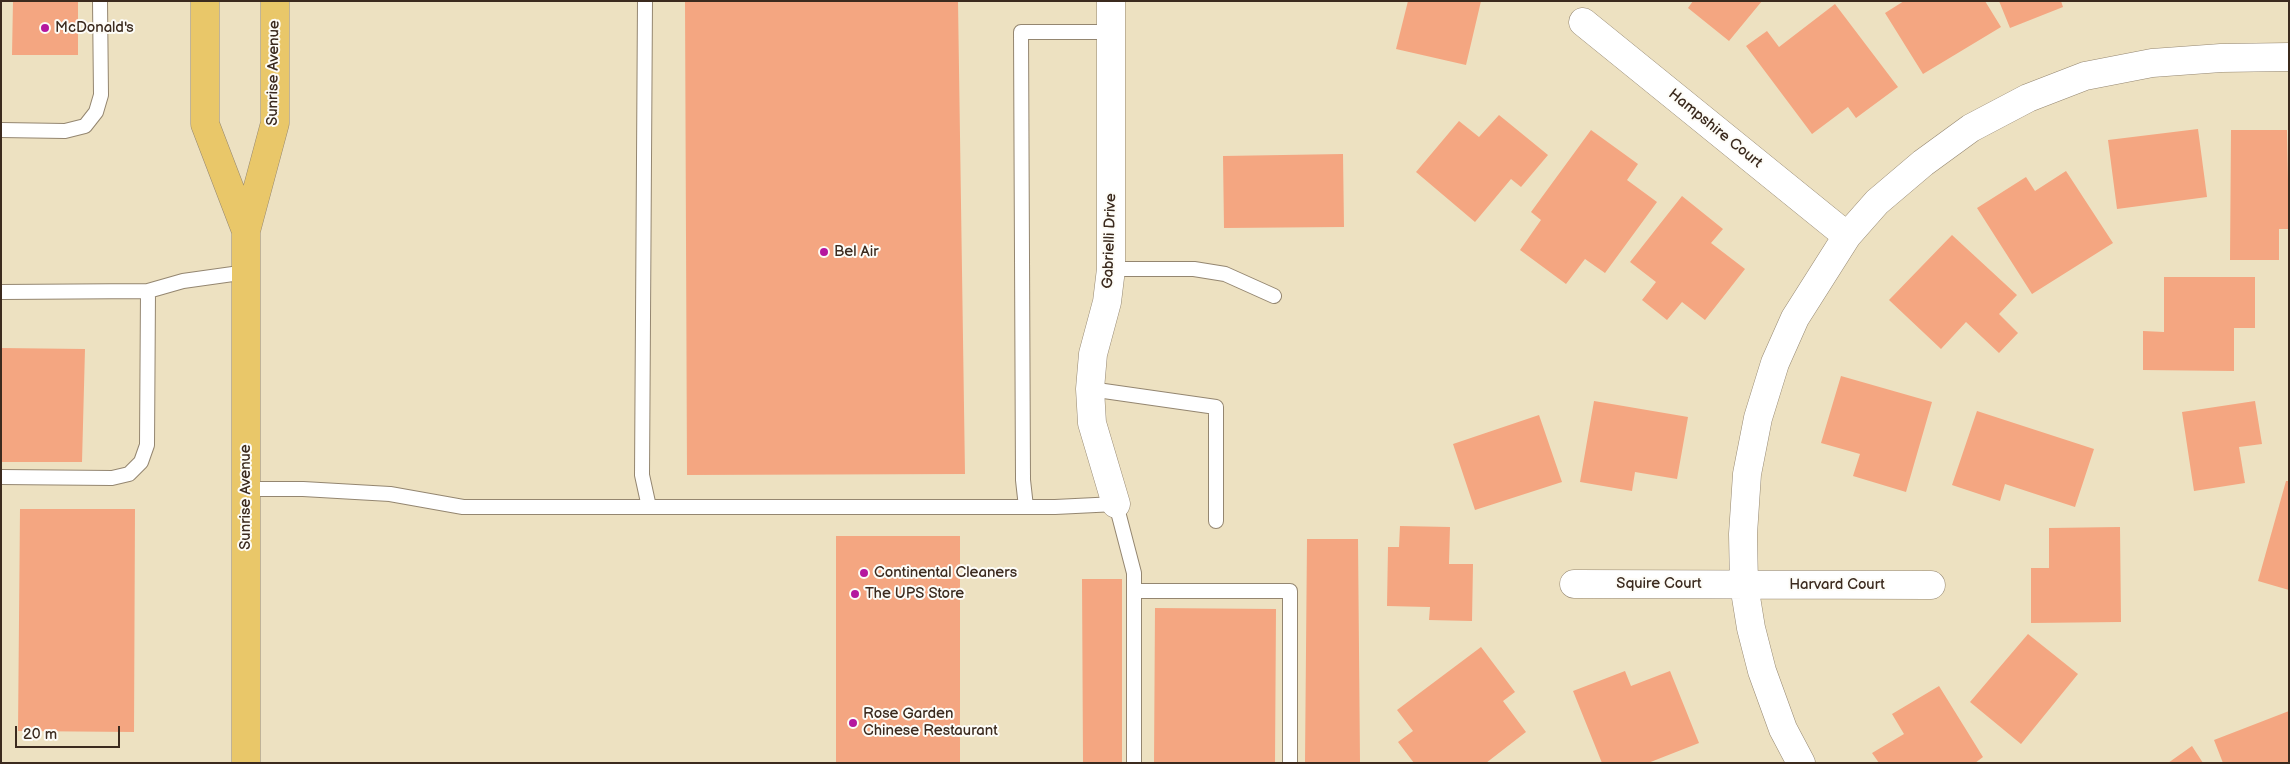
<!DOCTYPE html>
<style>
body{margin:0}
#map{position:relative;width:2290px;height:764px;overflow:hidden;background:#ede1c1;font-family:"Balsamiq Sans",sans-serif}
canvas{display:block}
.frame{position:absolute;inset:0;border:2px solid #3b2a1e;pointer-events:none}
.scale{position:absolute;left:15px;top:726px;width:105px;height:22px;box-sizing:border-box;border:2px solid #3b2a1e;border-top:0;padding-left:6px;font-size:15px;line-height:18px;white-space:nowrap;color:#3b2a1e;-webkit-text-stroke:4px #fdfcf7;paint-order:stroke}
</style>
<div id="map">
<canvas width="2290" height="764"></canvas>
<div class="frame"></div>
<div class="scale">20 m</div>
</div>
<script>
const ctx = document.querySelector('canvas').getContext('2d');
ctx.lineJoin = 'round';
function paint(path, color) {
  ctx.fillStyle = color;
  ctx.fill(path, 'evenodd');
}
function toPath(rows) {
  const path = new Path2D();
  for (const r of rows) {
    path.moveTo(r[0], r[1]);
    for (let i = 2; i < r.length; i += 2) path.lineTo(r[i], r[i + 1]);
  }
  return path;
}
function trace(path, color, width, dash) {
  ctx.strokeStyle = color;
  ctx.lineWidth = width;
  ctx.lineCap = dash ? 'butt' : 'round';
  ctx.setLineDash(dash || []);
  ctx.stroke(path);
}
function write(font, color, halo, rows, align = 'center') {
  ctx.font = font + ' "Balsamiq Sans",sans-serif';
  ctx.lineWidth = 4;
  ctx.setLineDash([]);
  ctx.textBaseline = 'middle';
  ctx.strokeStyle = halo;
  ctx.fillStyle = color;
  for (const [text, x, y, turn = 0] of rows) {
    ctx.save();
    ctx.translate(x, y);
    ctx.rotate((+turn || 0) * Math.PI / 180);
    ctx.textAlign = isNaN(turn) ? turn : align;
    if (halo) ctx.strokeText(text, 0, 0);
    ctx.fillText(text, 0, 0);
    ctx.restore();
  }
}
paint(toPath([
 [13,1,78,1,78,55,12,55],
 [685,1,958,1,965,474,687,475],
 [1408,1,1481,1,1466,65,1396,49],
 [1693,1,1762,1,1729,41,1688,8],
 [1904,1,1985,1,2001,27,1923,74,1885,13],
 [1999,1,2061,1,2063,7,2010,28],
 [1835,4,1898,87,1856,118,1848,107,1812,134,1746,46,1767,31,1779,47],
 [1499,115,1548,155,1521,187,1511,179,1475,222,1416,172,1459,121,1479,137],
 [2198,129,2207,197,2117,209,2108,140],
 [1591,130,1638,164,1627,180,1657,202,1605,273,1585,259,1566,284,1520,250,1541,220,1531,212],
 [2231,130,2287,130,2289,229,2279,229,2279,260,2230,260],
 [1343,154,1344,227,1224,228,1223,156],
 [2066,171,2113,243,2032,294,1977,208,2026,177,2035,191],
 [1682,196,1723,229,1711,243,1745,269,1705,320,1682,302,1667,320,1642,300,1656,282,1630,262],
 [1952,235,2017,295,1999,314,2018,333,1999,353,1966,322,1941,349,1889,300],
 [2164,277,2255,277,2255,328,2234,328,2234,371,2143,370,2143,331,2164,332],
 [1,348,85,349,82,462,1,462],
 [1841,376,1932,402,1906,492,1853,476,1860,454,1821,443],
 [1594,401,1688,417,1677,479,1635,472,1632,491,1580,482],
 [2255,401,2262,444,2239,447,2245,483,2194,491,2182,412],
 [1977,411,2094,449,2075,507,2005,484,2000,501,1952,485],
 [1539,415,1562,482,1475,510,1453,444],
 [2286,481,2289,481,2289,590,2258,581],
 [20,509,135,509,134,732,18,731],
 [1400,526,1450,527,1449,564,1473,564,1472,621,1429,620,1430,607,1387,606,1388,547,1399,547],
 [2120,527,2121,622,2031,623,2031,568,2049,568,2049,528],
 [836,536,960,536,960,763,836,763],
 [1307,539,1358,539,1360,763,1305,763],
 [1082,579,1122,579,1122,763,1083,763],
 [1155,608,1276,609,1275,763,1154,763],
 [2028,634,2078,674,2021,744,1970,702],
 [1481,647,1515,692,1503,701,1526,732,1486,763,1414,763,1398,742,1413,731,1397,710],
 [1625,671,1631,686,1670,671,1699,743,1648,763,1602,763,1573,691],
 [1939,686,1983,757,1975,763,1879,763,1872,753,1904,734,1892,714],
 [2289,711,2289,763,2223,763,2214,740],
 [2192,746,2203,763,2168,763]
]), '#f4a681');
const lane = toPath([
 [645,1,642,475,649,507],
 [1,130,65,131,85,126,96,112,101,95,100,1],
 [1111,269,1194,269,1225,274,1274,296],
 [1,292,148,291,183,281,247,272],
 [1090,389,1216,407,1216,521],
 [1,477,112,478,129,474,141,462,147,445,148,291],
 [245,489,303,489,390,494,463,507,1055,507,1116,504,1134,573,1134,763],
 [1026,507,1023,480,1021,32,1111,32],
 [1134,591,1290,591,1290,763]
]);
const street = toPath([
 [1111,1,1111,269,1107,302,1093,354,1090,389,1092,423,1116,504],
 [1583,22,1847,236],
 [1574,584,1931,585],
 [1801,763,1783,729,1762,671,1751,628,1744,585,1743,534,1747,474,1758,418,1775,363,1795,318,1847,236,1877,202,1923,163,1971,128,2028,98,2085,76,2152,63,2221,58,2289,57]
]);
const primary = toPath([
 [205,1,205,124,246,231],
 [246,763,246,231,275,123,275,1]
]);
trace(lane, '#948670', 16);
trace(street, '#948670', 29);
trace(primary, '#948670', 29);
trace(lane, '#fff', 14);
trace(street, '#fff', 28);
trace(primary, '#e9c769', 28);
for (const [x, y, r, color] of [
 [45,28,5,"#b5179e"],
 [824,252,5,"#b5179e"],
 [864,573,5,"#b5179e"],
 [855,594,5,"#b5179e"],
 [853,723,5,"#b5179e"]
]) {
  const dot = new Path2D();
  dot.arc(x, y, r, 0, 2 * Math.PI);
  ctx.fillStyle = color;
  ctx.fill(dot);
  trace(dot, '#fdfcf7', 2);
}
write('15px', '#3b2a1e', '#fdfcf7', [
 ["McDonald's",55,28],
 ["Bel Air",834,252],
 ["Continental Cleaners",874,573],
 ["The UPS Store",865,594],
 ["Rose Garden",863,714],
 ["Chinese Restaurant",863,731]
], 'left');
write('15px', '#3b2a1e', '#fdfcf7', [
 ["Sunrise Avenue",274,73,-89],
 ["Hampshire Court",1715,129,39],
 ["Gabrielli Drive",1110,241,-88],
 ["Sunrise Avenue",246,497,-90],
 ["Squire Court",1659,584],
 ["Harvard Court",1837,585]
]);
</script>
